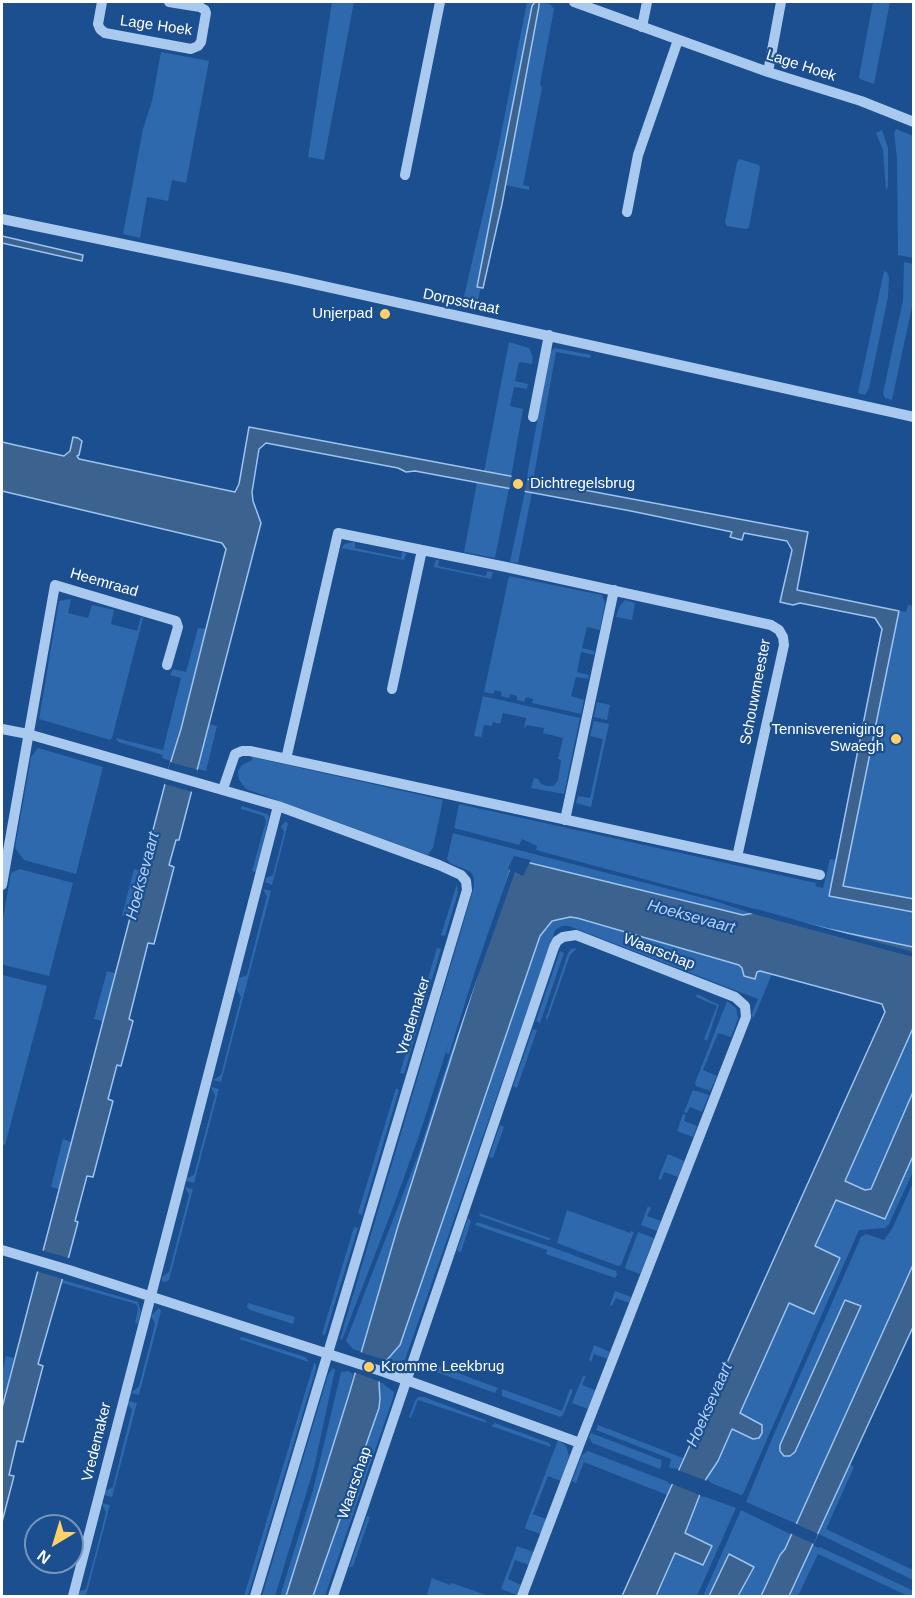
<!DOCTYPE html>
<style>
body{margin:0}
#map{position:relative;width:915px;height:1598px;overflow:hidden;background:#1b4f8f;font-family:Helvetica,sans-serif}
canvas{display:block}
.frame{position:absolute;inset:0;border:3px solid #fff;pointer-events:none}
.north{position:absolute;left:24px;top:1514px;width:60px;height:60px;box-sizing:border-box;background:#1b4f8f;border:2px solid #7695bc;border-radius:50%;rotate:218deg;font-size:16px;font-weight:700;line-height:24px;text-align:center;color:#fff}
.north::after{content:'';display:block;margin:auto;width:21px;height:27px;background:#ffd166;clip-path:polygon(50% 0,100% 100%,50% 72%,0 100%)}
</style>
<div id="map">
<canvas width="915" height="1598"></canvas>
<div class="frame"></div>
<div class="north">N</div>
</div>
<script>
const ctx = document.querySelector('canvas').getContext('2d');
ctx.lineJoin = 'round';
function paint(path, color) {
  ctx.fillStyle = color;
  ctx.fill(path, 'evenodd');
}
function toPath(rows) {
  const path = new Path2D();
  for (const r of rows) {
    path.moveTo(r[0], r[1]);
    for (let i = 2; i < r.length; i += 2) path.lineTo(r[i], r[i + 1]);
  }
  return path;
}
function trace(path, color, width, dash) {
  ctx.strokeStyle = color;
  ctx.lineWidth = width;
  ctx.lineCap = dash ? 'butt' : 'round';
  ctx.setLineDash(dash || []);
  ctx.stroke(path);
}
function write(font, color, halo, rows, align = 'center') {
  ctx.font = font + ' Helvetica,sans-serif';
  ctx.lineWidth = 4.5;
  ctx.setLineDash([]);
  ctx.textBaseline = 'middle';
  ctx.strokeStyle = halo;
  ctx.fillStyle = color;
  for (const [text, x, y, turn = 0] of rows) {
    ctx.save();
    ctx.translate(x, y);
    ctx.rotate((+turn || 0) * Math.PI / 180);
    ctx.textAlign = isNaN(turn) ? turn : align;
    if (halo) ctx.strokeText(text, 0, 0);
    ctx.fillText(text, 0, 0);
    ctx.restore();
  }
}
paint(toPath([
 [332,2,354,2,324,160,308,157],
 [527,2,535,2,477,286,481,287,476,308,462,305,498,149],
 [539,2,550,4,554,9,540,84,542,88,523,185,529,186,529,190,505,185],
 [873,2,890,2,874,84,860,79,859,77],
 [161,52,209,61,186,183,172,180,168,201,147,197,140,238,123,234,143,129,152,101],
 [896,129,913,136,913,258,898,255,897,158,894,133],
 [882,130,888,148,888,186,886,191,883,150,876,133],
 [740,159,759,165,760,168,749,227,746,229,727,226,725,222,737,162],
 [904,262,913,264,913,302,892,400,885,398,883,393,903,300],
 [884,271,887,272,889,277,888,297,869,388,865,395,858,393],
 [509,342,529,348,533,358,532,364,519,362,515,381,528,384,527,389,514,387,510,406,523,409,511,477,484,472],
 [555,348,591,355,590,358,556,352,533,481,527,480,528,471,550,351],
 [477,482,509,488,495,558,464,552],
 [525,491,532,493,518,563,510,562],
 [354,542,355,542,355,548,401,558,402,552,406,553,404,560,341,548,345,544],
 [436,560,439,560,438,566,486,576,487,571,493,572,491,579,434,567],
 [509,576,602,595,605,603,600,630,587,627,582,648,595,651,594,655,581,652,577,672,589,675,588,679,576,677,571,696,584,700,581,714,532,703,533,699,526,697,524,702,517,700,517,696,510,694,509,698,501,696,502,692,495,690,493,694,484,692],
 [71,599,68,613,88,618,92,605,114,610,111,624,137,631,141,617,143,618,112,738,110,740,39,719,59,601],
 [625,600,635,603,632,620,616,617,619,607],
 [908,605,913,606,913,899,843,886,899,611,906,612],
 [198,628,207,629,181,729,171,761,162,758,163,755,118,742,116,738,163,750,181,678,170,675,173,669,186,672],
 [483,696,580,718,564,794,531,788,534,778,538,779,541,784,547,786,553,786,558,781,561,760,558,759,563,738,543,733,544,728,527,725,524,729,526,718,503,713,500,724,493,722,492,726,484,725,481,737,474,736],
 [597,702,610,705,607,720,594,717],
 [594,721,609,724,591,807,576,803,578,796,590,798,603,739,590,736],
 [209,724,217,726,206,771,197,769],
 [38,748,103,767,76,874,24,860,15,848,31,757],
 [252,757,443,800,433,848,428,855,246,789,239,780,238,771,242,765,252,760],
 [459,804,816,883,815,886,823,888,830,859,836,860,829,896,913,912,913,976,528,866,368,1354,353,1349,346,1341,418,1155,450,1055,446,1053,449,1042,420,1133,394,1205,342,1340,340,1339,474,887,474,879,471,872,450,863,447,859,453,833,715,901,751,913,759,912,777,915,536,850,537,846,522,839,519,845,454,828],
 [242,806,267,814,269,817,256,872,252,871,266,821,264,816,241,809],
 [286,821,288,824,272,885,265,882,266,878,273,875,284,832,281,826],
 [20,869,73,883,49,976,4,965,2,960,2,924,11,873],
 [134,869,142,871,129,918,122,916],
 [457,884,458,893,445,936,441,935],
 [263,889,271,891,221,1082,213,1080,221,1075,241,997,237,990,239,978,247,975,267,896],
 [570,917,739,965,742,968,744,976,754,979,757,973,760,971,772,974,754,1017,751,1016,758,999,569,926,562,926,555,930,406,1357,405,1360,388,1362,386,1361,400,1345,540,936,551,921],
 [437,948,441,949,404,1074,400,1073],
 [577,948,570,955,547,1021,546,1018,568,953,571,949],
 [560,951,564,953,540,1023,536,1021],
 [107,971,115,973,103,1021,94,1019],
 [3,975,47,986,5,1145,2,1144,2,976],
 [697,994,719,1005,707,1041,704,1039,717,1006,696,997],
 [727,1001,736,1008,738,1019,731,1037,718,1033,703,1070,717,1076,710,1091,696,1086,695,1083],
 [913,1028,913,1092,871,1189,865,1190,844,1181],
 [533,1029,537,1030,517,1088,513,1086],
 [211,1087,219,1089,194,1183,186,1181,187,1178,194,1175,215,1096],
 [396,1088,399,1090,362,1215,358,1213],
 [693,1090,709,1095,702,1112,690,1107,687,1113,684,1112],
 [683,1114,686,1115,684,1121,697,1126,693,1137,677,1131],
 [500,1125,504,1127,493,1158,489,1157],
 [63,1139,71,1142,59,1189,51,1187],
 [668,1154,684,1161,678,1177,664,1172,661,1180,658,1179],
 [913,1156,913,1172,889,1224,885,1228,859,1230,743,1494,741,1495,711,1483,706,1478,718,1461,732,1429,753,1439,762,1433,762,1425,740,1413,789,1303,840,1258,815,1246,836,1199,885,1219],
 [913,1183,913,1265,797,1524,746,1502,771,1441,861,1237,866,1234,884,1240,892,1229],
 [846,1300,860,1307,795,1452,790,1456],
 [185,1187,193,1189,169,1280,166,1282,162,1281,162,1277,169,1272,189,1195],
 [648,1206,651,1208,647,1216,661,1221,657,1231,641,1225],
 [567,1210,630,1233,631,1231,634,1232,621,1265,618,1266,557,1243],
 [479,1213,552,1239,548,1240,480,1216],
 [468,1218,471,1221,461,1252,457,1251],
 [477,1222,554,1248,616,1271,617,1275,615,1278,546,1254,547,1250,475,1225],
 [354,1227,358,1228,325,1335,322,1334],
 [638,1232,654,1238,640,1274,626,1269,625,1267],
 [63,1280,138,1302,141,1312,138,1324,135,1323,138,1308,136,1304,62,1283],
 [615,1291,631,1297,629,1303,616,1298,612,1306,610,1305],
 [248,1303,295,1317,293,1324,250,1310,247,1307],
 [159,1308,161,1311,139,1395,131,1393,139,1386,155,1324,151,1316],
 [242,1337,305,1357,309,1362,239,1339],
 [594,1345,610,1352,607,1359,594,1354,591,1362,589,1360],
 [6,1356,14,1358,2,1408,2,1373],
 [428,1362,498,1388,495,1393,428,1369],
 [314,1363,316,1364,316,1369,248,1596,244,1596],
 [333,1368,335,1370,314,1468,275,1596,262,1596,328,1375],
 [348,1371,353,1374,350,1391,286,1596,280,1596,313,1490,341,1372],
 [583,1376,586,1376,582,1385,595,1390,588,1409,572,1403],
 [379,1383,382,1383,394,1392,393,1398,325,1596,313,1596,379,1408,380,1402],
 [502,1389,562,1411,570,1389,573,1390,563,1415,560,1417,502,1396],
 [418,1397,424,1397,485,1420,487,1423,418,1400,411,1418,409,1417,415,1401],
 [129,1401,137,1403,112,1497,104,1495,105,1491,113,1487,132,1410,128,1404],
 [495,1423,549,1443,551,1446,551,1447,491,1426],
 [598,1425,683,1458,678,1469,671,1468,669,1467,671,1459,596,1430],
 [591,1433,661,1460,662,1462,660,1469,592,1443,589,1437],
 [558,1440,566,1446,569,1456,561,1481,548,1476,533,1514,546,1519,541,1534,526,1529,525,1527],
 [588,1451,666,1481,672,1485,667,1495,584,1462,576,1483,572,1481,582,1455],
 [850,1464,854,1467,826,1529,913,1570,913,1580,817,1533],
 [699,1496,706,1497,736,1508,697,1596,656,1596,675,1553,712,1547,685,1533],
 [102,1503,110,1505,86,1596,83,1596,78,1595,79,1592,86,1589,106,1513],
 [741,1510,792,1535,761,1596,738,1596,754,1567,729,1554,709,1596,703,1596],
 [367,1516,370,1517,353,1566,349,1568],
 [812,1545,819,1548,820,1547,914,1591,913,1596,908,1596,818,1554,798,1596,789,1596],
 [517,1546,534,1552,529,1565,515,1560,508,1579,521,1585,517,1595,501,1589],
 [432,1578,450,1585,452,1583,489,1596,431,1596,427,1594]
]), '#2e69ad');
const water = toPath([
 [535,2,539,2,539,6,502,204,483,288,477,287,532,6,535,2],
 [2,236,83,255,82,261,2,243,2,236],
 [249,427,808,532,797,590,899,611,843,886,914,899,913,912,829,896,882,629,875,618,800,603,793,605,780,602,792,550,787,541,744,533,742,540,730,537,732,532,631,511,415,471,406,472,398,468,266,443,259,449,252,492,253,501,261,523,179,840,176,840,169,865,174,867,154,944,148,943,129,1019,133,1021,121,1066,117,1065,108,1099,113,1101,93,1177,87,1176,75,1221,78,1222,69,1256,38,1364,43,1366,23,1442,17,1441,9,1475,14,1476,2,1522,2,1408,171,761,181,729,226,549,222,543,2,491,2,442,64,456,70,451,73,437,78,438,82,441,79,455,77,456,79,459,235,492,239,484,249,427],
 [514,859,743,915,759,912,828,929,913,947,913,1028,845,1181,865,1190,871,1189,913,1092,913,1156,885,1219,836,1200,815,1246,840,1258,814,1314,789,1303,740,1413,762,1425,762,1433,759,1438,753,1439,732,1429,718,1461,706,1479,685,1533,712,1546,703,1565,675,1553,656,1596,622,1596,885,1012,882,1004,760,971,757,972,755,979,744,976,742,968,739,965,577,918,570,917,552,921,540,936,400,1345,386,1361,379,1383,380,1399,379,1408,313,1596,286,1596,350,1391,398,1226,514,859],
 [913,1265,913,1327,789,1596,761,1596,780,1555,785,1549,913,1265],
 [845,1300,861,1306,795,1452,790,1456,784,1456,780,1451,780,1445,845,1300],
 [729,1554,754,1567,738,1596,709,1596,729,1554]
]);
paint(water, '#3c6290');
trace(water, '#9cc4f0', 1.5);
paint(toPath([
 [512,474,528,477,524,494,509,491],
 [170,762,198,770,193,792,164,784],
 [514,856,531,860,523,876,515,872,450,1055,449,1054,476,968,510,870,508,868],
 [756,909,913,952,913,957,746,912],
 [41,1250,72,1259,66,1280,36,1271],
 [357,1351,388,1361,381,1382,351,1371],
 [675,1469,707,1481,702,1496,670,1483],
 [794,1523,818,1534,814,1544,790,1533]
]), '#1b4f8f');
trace(toPath([
 [102,2,98,24,100,29,105,33,191,49,198,46,201,42,206,13,205,10,200,7,169,2],
 [574,2,768,72,861,101,914,122],
 [642,27,647,2],
 [768,72,781,2],
 [405,175,440,2],
 [627,212,638,155,678,40],
 [2,219,287,278,914,417],
 [533,417,549,335],
 [392,689,422,550],
 [2,729,28,734,278,806,439,865,461,875,466,881,467,890,255,1596],
 [286,759,338,533,506,567,771,625,779,630,783,637,784,645,737,857],
 [223,789,235,754,242,751,250,751,820,875],
 [565,820,614,590],
 [2,885,55,585,176,621,178,627,167,665],
 [2,1250,69,1270,384,1372,580,1443],
 [73,1596,278,806],
 [333,1596,554,947,557,941,563,937,576,935,735,997,745,1006,746,1017,580,1443,522,1596]
]), '#a9c9ee', 10);
for (const [x, y, r, color] of [
 [385,314,6,"#ffd166"],
 [518,484,6,"#ffd166"],
 [896,739,6,"#ffd166"],
 [369,1367,6,"#ffd166"]
]) {
  const dot = new Path2D();
  dot.arc(x, y, r, 0, 2 * Math.PI);
  ctx.fillStyle = color;
  ctx.fill(dot);
  trace(dot, '#1b4f8f', 2);
}
write('15px', '#fff', '#1b4f8f', [
 ["Lage Hoek",156,26,8],
 ["Lage Hoek",801,66,18],
 ["Dorpsstraat",461,302,12],
 ["Heemraad",104,583,16],
 ["Schouwmeester",756,692,-79],
 ["Waarschap",659,952,21],
 ["Vredemaker",414,1016,-73],
 ["Vredemaker",97,1442,-76],
 ["Waarschap",355,1483,-71]
]);
write('15px', '#fff', '#1b4f8f', [
 ["Unjerpad",373,314],
 ["Dichtregelsbrug",530,484,"left"],
 ["Tennisvereniging",884,730],
 ["Swaegh",884,747],
 ["Kromme Leekbrug",381,1367,"left"]
], 'right');
write('italic 16px', '#b5d3f5', '#1b4f8f', [
 ["Hoeksevaart",143,876,-75],
 ["Hoeksevaart",691,917,15],
 ["Hoeksevaart",710,1405,-66]
]);
</script>
